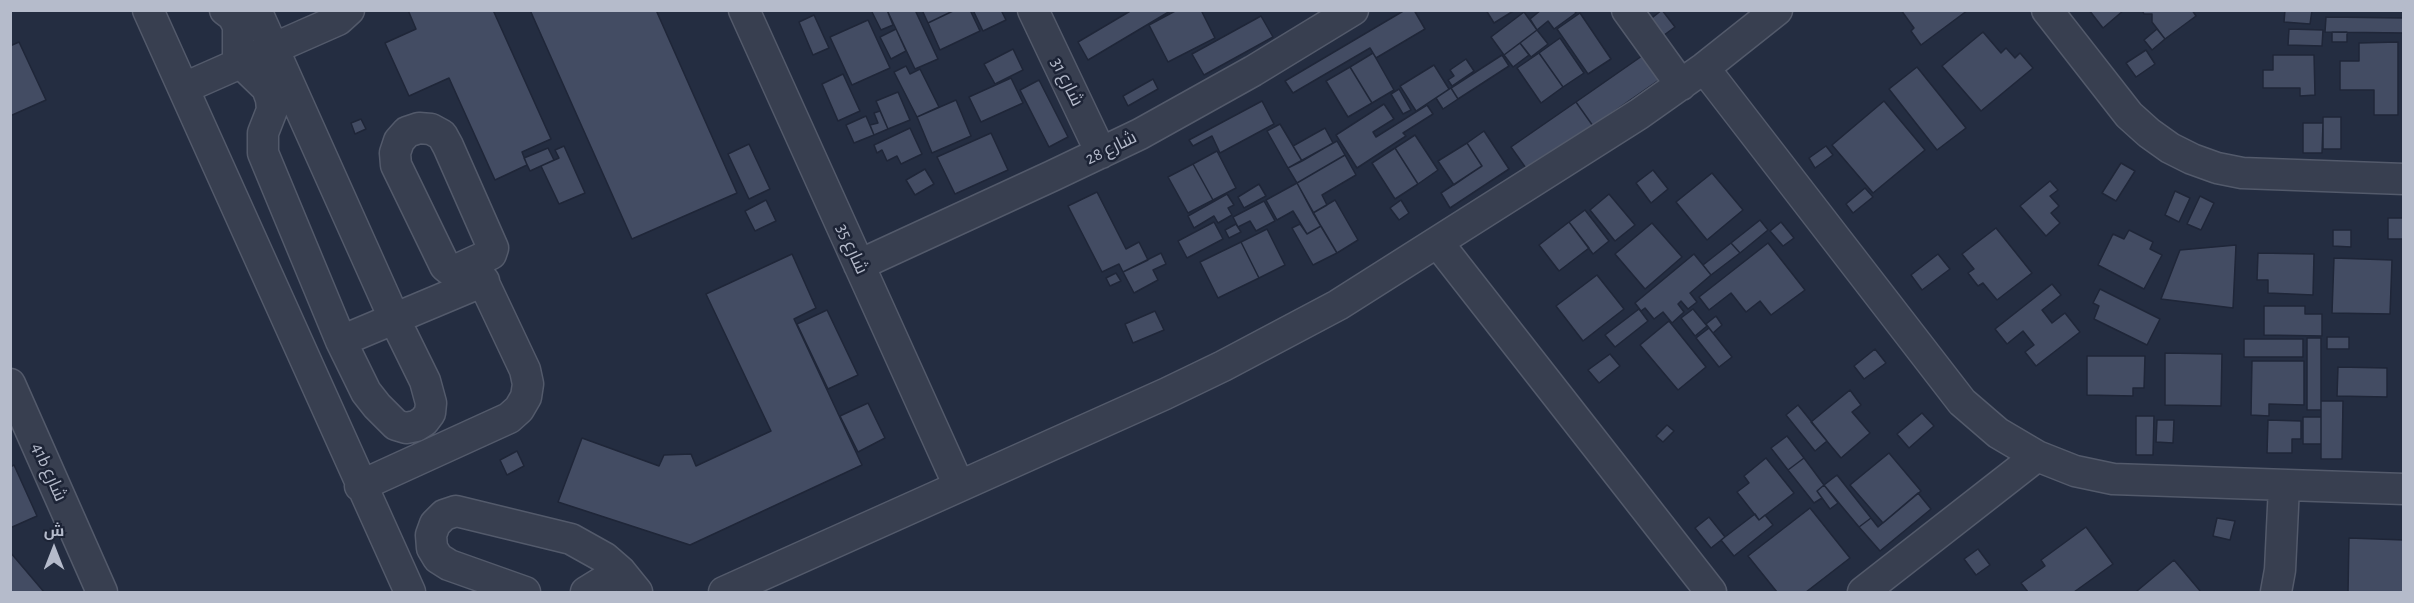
<!DOCTYPE html>
<meta charset="utf-8">
<style>
body{margin:0}
#map{position:relative;width:2414px;height:603px;overflow:hidden;background:#242d41;font-family:"Alegreya Sans",Cairo,sans-serif}
canvas{display:block}
.frame{position:absolute;inset:0;border:12px solid #b5bbcb;pointer-events:none}
.north{position:absolute;left:24px;top:519px;width:60px;height:60px;-webkit-text-stroke:4px #1d2436;paint-order:stroke;rotate:0deg;font-size:16px;font-weight:700;line-height:24px;text-align:center;color:#b5bbcb}
.north::after{content:'';display:block;margin:auto;width:21px;height:27px;background:#b5bbcb;clip-path:polygon(50% 0,100% 100%,50% 72%,0 100%)}
</style>
<div id="map">
<canvas width="2414" height="603"></canvas>
<div class="frame"></div>
<div class="north">ش</div>
</div>
<script>
const ctx = document.querySelector('canvas').getContext('2d');
ctx.lineJoin = 'round';
function paint(path, color) {
  ctx.fillStyle = color;
  ctx.fill(path, 'evenodd');
}
function toPath(rows) {
  const path = new Path2D();
  for (const r of rows) {
    path.moveTo(r[0], r[1]);
    for (let i = 2; i < r.length; i += 2) path.lineTo(r[i], r[i + 1]);
  }
  return path;
}
function trace(path, color, width, dash) {
  ctx.strokeStyle = color;
  ctx.lineWidth = width;
  ctx.lineCap = dash ? 'butt' : 'round';
  ctx.setLineDash(dash || []);
  ctx.stroke(path);
}
function write(font, color, halo, rows, align = 'center') {
  ctx.font = font + ' "Alegreya Sans",Cairo,sans-serif';
  ctx.lineWidth = 5;
  ctx.setLineDash([]);
  ctx.textBaseline = 'middle';
  ctx.strokeStyle = halo;
  ctx.fillStyle = color;
  for (const [text, x, y, turn = 0] of rows) {
    ctx.save();
    ctx.translate(x, y);
    ctx.rotate((+turn || 0) * Math.PI / 180);
    ctx.textAlign = isNaN(turn) ? turn : align;
    if (halo) ctx.strokeText(text, 0, 0);
    ctx.fillText(text, 0, 0);
    ctx.restore();
  }
}
const building = toPath([
 [408,10,493,10,551,139,522,152,527,165,495,180,449,78,409,96,385,43,416,29,408,10],
 [530,10,656,10,737,193,632,239,530,10],
 [871,10,887,10,893,25,881,30,871,10],
 [887,10,915,10,938,59,915,69,887,10],
 [922,10,955,10,928,23,922,10],
 [955,10,970,10,980,31,940,50,928,23,955,10],
 [973,10,1001,10,1006,20,983,31,973,10],
 [1132,10,1172,10,1088,60,1078,42,1132,10],
 [1177,10,1201,10,1215,38,1168,62,1149,25,1177,10],
 [1405,10,1414,10,1425,29,1376,58,1370,48,1293,93,1285,81,1405,10],
 [1486,10,1515,10,1494,23,1486,10],
 [1541,10,1574,10,1576,13,1554,29,1548,21,1537,30,1530,19,1541,10],
 [1662,10,1675,27,1660,38,1648,21,1662,10],
 [1901,10,1968,10,1921,45,1911,31,1914,28,1901,10],
 [2089,10,2124,10,2103,28,2089,10],
 [2142,10,2192,10,2196,16,2165,39,2152,22,2152,14,2144,14,2142,10],
 [2285,10,2312,10,2310,24,2284,22,2285,10],
 [1524,12,1537,30,1504,55,1491,37,1524,12],
 [1580,13,1611,59,1588,74,1557,29,1580,13],
 [814,15,829,48,813,55,799,22,814,15],
 [1261,16,1273,37,1204,75,1192,54,1261,16],
 [2326,17,2404,18,2404,33,2325,32,2326,17],
 [868,20,890,68,852,85,830,37,868,20],
 [896,29,906,51,891,59,880,37,896,29],
 [2157,29,2165,39,2152,50,2144,40,2157,29],
 [2289,29,2323,30,2322,46,2288,45,2289,29],
 [1537,30,1548,44,1531,57,1520,43,1537,30],
 [1983,32,2001,53,2006,48,2015,58,2020,53,2033,68,1981,111,1942,66,1983,32],
 [2332,32,2347,32,2347,42,2332,42,2332,32],
 [1560,38,1584,73,1563,87,1539,53,1560,38],
 [19,42,46,100,10,116,10,46,19,42],
 [2398,42,2398,115,2374,115,2374,90,2340,90,2340,61,2359,61,2359,43,2398,42],
 [1520,43,1529,55,1513,67,1504,55,1520,43],
 [1013,49,1023,70,995,84,984,64,1013,49],
 [2146,50,2155,64,2136,77,2126,63,2146,50],
 [1373,53,1394,90,1372,103,1350,67,1373,53],
 [1539,53,1563,87,1541,103,1517,68,1539,53],
 [1502,55,1509,66,1458,99,1451,88,1502,55],
 [2273,55,2314,55,2315,95,2300,96,2300,88,2263,88,2263,70,2273,70,2273,55],
 [1642,56,1659,80,1593,126,1576,102,1642,56],
 [1466,59,1474,71,1452,86,1448,80,1454,76,1450,70,1466,59],
 [1434,65,1449,89,1416,111,1400,86,1434,65],
 [906,66,910,74,920,69,939,107,917,117,894,72,906,66],
 [1350,67,1372,103,1348,117,1326,81,1350,67],
 [1917,67,1966,128,1937,150,1889,89,1917,67],
 [843,74,860,111,838,121,822,84,843,74],
 [1011,78,1023,103,981,122,969,97,1011,78],
 [1153,79,1158,89,1128,106,1123,96,1153,79],
 [1039,80,1068,137,1049,147,1020,90,1039,80],
 [1451,88,1458,99,1443,109,1436,98,1451,88],
 [1399,89,1411,110,1403,114,1391,94,1399,89],
 [898,92,910,120,888,129,876,101,898,92],
 [956,100,971,136,932,153,917,117,956,100],
 [1262,101,1274,124,1220,153,1212,136,1193,146,1189,140,1262,101],
 [1884,101,1925,150,1873,193,1832,145,1884,101],
 [1576,102,1593,126,1528,171,1511,147,1576,102],
 [1384,104,1394,119,1373,132,1376,137,1427,105,1433,114,1403,133,1406,136,1357,168,1336,135,1384,104],
 [880,111,888,129,874,135,870,125,878,123,874,113,880,111],
 [866,116,874,135,854,143,846,125,866,116],
 [2323,117,2341,117,2341,149,2323,149,2323,117],
 [361,119,366,129,355,134,351,123,361,119],
 [2303,123,2323,123,2322,153,2303,153,2303,123],
 [1280,124,1302,161,1288,168,1267,131,1280,124],
 [910,128,922,154,901,164,897,156,887,161,882,150,877,153,874,145,910,128],
 [1325,128,1333,143,1302,161,1293,146,1325,128],
 [1484,131,1509,169,1450,208,1441,193,1482,166,1467,143,1484,131],
 [991,133,1008,170,955,194,937,157,991,133],
 [1415,135,1438,170,1418,184,1395,148,1415,135],
 [1337,141,1345,155,1297,183,1288,168,1337,141],
 [1467,143,1482,166,1454,185,1438,161,1467,143],
 [749,144,770,189,749,199,728,154,749,144],
 [564,146,585,193,559,204,541,166,559,158,555,150,564,146],
 [1826,146,1833,155,1815,168,1809,158,1826,146],
 [548,148,554,160,530,171,524,158,548,148],
 [1395,148,1418,184,1395,199,1372,163,1395,148],
 [1217,151,1236,188,1213,200,1193,164,1217,151],
 [1345,155,1356,175,1322,195,1327,205,1313,213,1297,183,1345,155],
 [2121,163,2135,171,2116,201,2102,193,2121,163],
 [1193,164,1213,200,1188,213,1168,177,1193,164],
 [925,169,934,184,915,195,906,180,925,169],
 [1653,170,1668,189,1651,203,1636,183,1653,170],
 [1712,173,1743,210,1707,240,1676,202,1712,173],
 [2050,181,2058,190,2050,196,2059,206,2051,213,2060,223,2046,236,2020,206,2050,181],
 [1297,183,1321,226,1307,234,1293,211,1277,220,1266,200,1297,183],
 [1259,184,1266,196,1244,208,1238,197,1259,184],
 [1865,188,1873,197,1853,213,1846,204,1865,188],
 [2175,191,2190,198,2179,222,2165,215,2175,191],
 [1097,192,1126,249,1139,242,1148,260,1123,272,1119,264,1102,272,1068,206,1097,192],
 [1227,194,1234,205,1228,208,1232,215,1218,223,1214,216,1194,228,1188,216,1227,194],
 [1609,194,1635,225,1615,241,1590,210,1609,194],
 [2200,196,2214,203,2201,230,2187,224,2200,196],
 [766,200,776,221,755,231,745,211,766,200],
 [1335,200,1358,240,1337,253,1313,213,1335,200],
 [1401,200,1409,213,1399,220,1390,208,1401,200],
 [1264,201,1275,221,1256,231,1250,221,1238,227,1233,217,1264,201],
 [1585,210,1609,241,1593,254,1569,222,1585,210],
 [2388,218,2404,218,2404,239,2388,239,2388,218],
 [1760,220,1768,230,1740,253,1731,243,1760,220],
 [1214,222,1223,239,1187,258,1178,241,1214,222],
 [1569,222,1589,248,1559,271,1539,245,1569,222],
 [1781,222,1794,238,1783,246,1770,231,1781,222],
 [1652,223,1682,257,1645,289,1615,254,1652,223],
 [1236,224,1241,232,1229,238,1225,230,1236,224],
 [1300,224,1307,234,1321,226,1337,253,1313,265,1292,228,1300,224],
 [1996,228,2032,273,1997,300,1983,283,1978,286,1968,273,1974,269,1962,254,1996,228],
 [1267,229,1285,265,1259,278,1241,242,1267,229],
 [2129,230,2153,242,2150,249,2162,255,2144,289,2098,265,2113,234,2124,239,2129,230],
 [2333,230,2351,230,2351,247,2333,246,2333,230],
 [1241,242,1259,278,1218,298,1200,262,1241,242],
 [1731,243,1740,253,1711,275,1703,265,1731,243],
 [1768,243,1805,290,1771,315,1760,301,1746,312,1731,293,1709,310,1699,297,1768,243],
 [2236,245,2233,308,2161,299,2180,250,2236,245],
 [1161,253,1166,264,1153,270,1158,280,1134,293,1123,272,1161,253],
 [2258,253,2314,254,2313,295,2268,293,2268,280,2257,280,2258,253],
 [792,254,816,308,794,319,862,465,690,545,558,502,582,438,659,466,664,455,691,454,696,466,771,431,706,294,792,254],
 [1694,254,1711,275,1690,293,1697,302,1688,309,1681,301,1678,304,1684,312,1672,323,1663,312,1654,319,1645,308,1641,311,1635,303,1694,254],
 [1938,254,1950,269,1922,290,1911,275,1938,254],
 [2334,258,2392,260,2390,314,2332,313,2334,258],
 [1116,273,1121,281,1110,286,1106,278,1116,273],
 [1597,275,1624,309,1583,341,1556,306,1597,275],
 [2052,284,2061,295,2042,310,2052,323,2065,313,2080,332,2036,366,2025,352,2034,345,2023,331,2007,344,1995,329,2052,284],
 [2100,289,2160,319,2147,345,2094,319,2099,306,2093,303,2100,289],
 [2264,306,2305,306,2305,314,2322,314,2322,336,2264,335,2264,306],
 [1639,309,1648,321,1615,347,1605,335,1639,309],
 [1693,309,1707,326,1695,336,1681,318,1693,309],
 [827,310,858,375,828,389,797,324,827,310],
 [1155,311,1164,330,1133,343,1125,324,1155,311],
 [1716,316,1722,325,1713,333,1706,324,1716,316],
 [1669,321,1706,367,1678,390,1640,345,1669,321],
 [1709,328,1732,357,1719,367,1696,338,1709,328],
 [2327,337,2349,337,2349,349,2327,349,2327,337],
 [2307,338,2321,338,2321,410,2307,410,2307,338],
 [2244,339,2303,339,2303,357,2244,357,2244,339],
 [1875,349,1886,363,1864,379,1854,366,1875,349],
 [2165,353,2222,354,2221,406,2165,405,2165,353],
 [1610,354,1620,366,1599,383,1588,370,1610,354],
 [2087,356,2145,356,2144,388,2133,388,2133,396,2087,395,2087,356],
 [2252,361,2304,361,2304,405,2269,404,2269,416,2251,415,2252,361],
 [2338,367,2387,368,2387,397,2337,396,2338,367],
 [1850,390,1861,405,1852,412,1870,433,1841,458,1811,422,1850,390],
 [2321,401,2343,401,2342,459,2321,459,2321,401],
 [868,403,885,438,858,452,840,416,868,403],
 [1798,405,1827,441,1815,451,1786,415,1798,405],
 [1922,413,1934,426,1909,448,1897,434,1922,413],
 [2136,416,2154,416,2153,455,2136,455,2136,416],
 [2303,417,2321,417,2321,444,2303,444,2303,417],
 [2157,420,2174,420,2173,443,2156,442,2157,420],
 [2268,420,2301,421,2301,439,2292,439,2292,453,2267,453,2268,420],
 [1667,425,1674,431,1663,442,1656,436,1667,425],
 [1787,436,1804,458,1788,470,1771,448,1787,436],
 [517,451,524,466,507,475,500,460,517,451],
 [1889,453,1921,491,1883,523,1850,485,1889,453],
 [1766,458,1794,493,1759,520,1737,492,1749,483,1744,476,1766,458],
 [1804,458,1824,485,1817,491,1822,498,1814,503,1788,470,1804,458],
 [14,465,37,516,10,528,10,467,14,465],
 [1837,475,1871,518,1859,527,1824,485,1837,475],
 [1824,485,1838,503,1830,509,1817,491,1824,485],
 [1918,493,1931,509,1880,551,1859,527,1871,518,1878,527,1918,493],
 [1810,508,1850,558,1806,592,1777,592,1748,556,1810,508],
 [1755,514,1759,520,1765,515,1773,525,1734,556,1721,540,1755,514],
 [1709,517,1725,537,1711,548,1695,528,1709,517],
 [2217,518,2235,521,2230,540,2213,536,2217,518],
 [2086,527,2113,564,2074,592,2028,592,2021,583,2045,566,2041,560,2086,527],
 [2349,538,2404,540,2404,592,2348,592,2349,538],
 [1978,549,1990,565,1976,575,1964,559,1978,549],
 [10,552,44,592,10,592,10,552],
 [2174,560,2201,592,2138,592,2137,591,2174,560]
]);
paint(building, '#434c63');
trace(building, '#1f2638', 1.5);
const minor = toPath([
 [148,10,410,592],
 [225,10,233,16,238,26,238,55,241,63,267,88,271,99,272,110,263,133,263,153,341,341,366,392,377,406,396,425,406,428,416,426,424,421,430,413,431,403,425,381,394,318,256,10],
 [744,10,959,486],
 [1033,10,1101,153],
 [1627,10,1681,85],
 [2047,10,2129,115,2149,133,2170,148,2192,159,2217,168,2242,173,2404,179],
 [1704,68,1962,402,1998,433,2037,456,2075,471,2113,479,2404,489],
 [184,88,338,20,349,10],
 [419,128,431,129,442,135,448,146,493,248,491,254,456,270,450,270,445,266,396,165,395,153,399,141,407,132,419,128],
 [1438,243,1711,592],
 [859,265,1052,176,1140,134,1253,71,1353,10],
 [341,341,484,281],
 [10,384,102,592],
 [360,486,509,418,519,409,526,397,528,384,525,370,474,262],
 [525,592,449,565,438,558,432,548,431,535,435,524,444,515,456,511,571,539,605,558,620,571,637,592],
 [586,592,620,571],
 [724,592,1165,394,1223,366,1338,305,1639,114,1704,68,1777,10],
 [1863,592,2037,456],
 [2276,592,2280,570,2284,486]
]);
trace(minor, '#535a6b', 33);
trace(minor, '#383f50', 30);
write('18px', '#b5bbcb', '#1d2436', [
 ["شارع 31",1067,82,64],
 ["شارع 28",1111,148,-26],
 ["شارع 35",852,249,66],
 ["41b شارع",49,472,66]
]);
</script>
